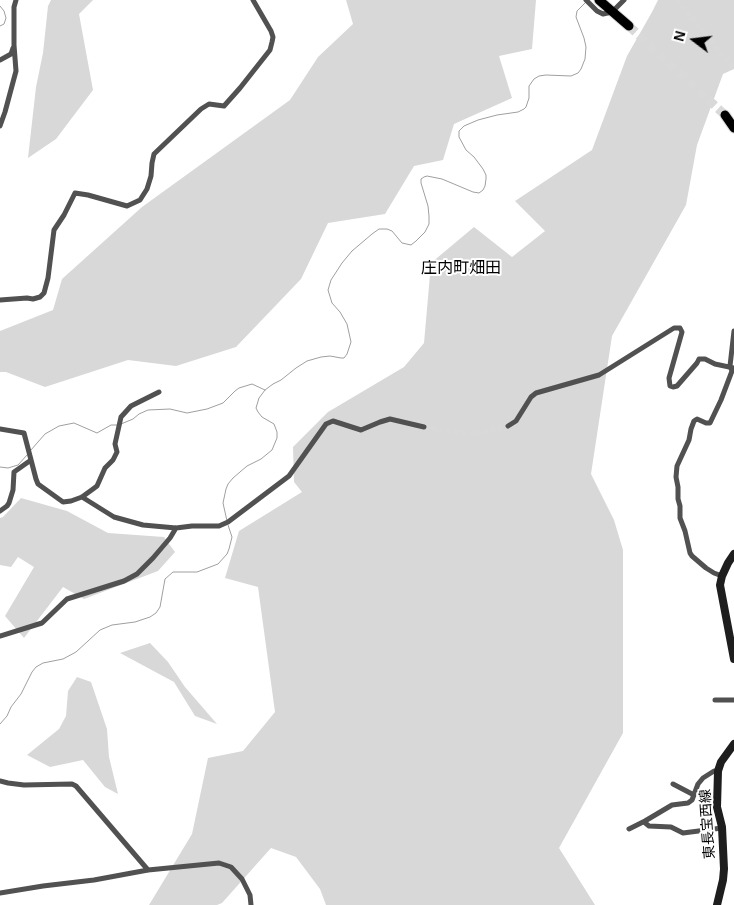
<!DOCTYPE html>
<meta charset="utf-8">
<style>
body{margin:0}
#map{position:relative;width:734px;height:905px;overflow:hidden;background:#fff;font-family:Helvetica,sans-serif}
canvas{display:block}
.north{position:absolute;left:669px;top:15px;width:50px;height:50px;-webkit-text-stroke:4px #fff;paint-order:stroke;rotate:285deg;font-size:14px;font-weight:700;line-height:20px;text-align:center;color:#000}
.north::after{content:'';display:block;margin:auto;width:18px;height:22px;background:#000;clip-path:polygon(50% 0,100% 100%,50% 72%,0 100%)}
</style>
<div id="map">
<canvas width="734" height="905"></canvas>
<div class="north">N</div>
</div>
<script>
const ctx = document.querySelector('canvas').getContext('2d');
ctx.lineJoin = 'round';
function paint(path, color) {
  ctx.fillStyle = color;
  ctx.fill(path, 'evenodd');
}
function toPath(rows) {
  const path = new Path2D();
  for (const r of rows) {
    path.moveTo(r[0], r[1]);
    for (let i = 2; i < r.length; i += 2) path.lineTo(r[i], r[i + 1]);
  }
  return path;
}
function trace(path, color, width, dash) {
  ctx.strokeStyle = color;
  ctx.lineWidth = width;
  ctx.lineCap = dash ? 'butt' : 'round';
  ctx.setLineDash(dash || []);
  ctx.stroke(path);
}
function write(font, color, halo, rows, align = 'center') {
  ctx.font = font + ' Helvetica,"Noto Sans JP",sans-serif';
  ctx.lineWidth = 4;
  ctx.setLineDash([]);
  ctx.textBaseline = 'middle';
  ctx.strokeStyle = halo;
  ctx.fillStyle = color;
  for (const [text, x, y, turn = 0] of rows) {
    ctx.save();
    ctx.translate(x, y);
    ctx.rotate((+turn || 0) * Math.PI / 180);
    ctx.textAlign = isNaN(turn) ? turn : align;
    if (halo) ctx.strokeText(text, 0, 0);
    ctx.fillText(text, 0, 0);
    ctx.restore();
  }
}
paint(toPath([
 [51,0,93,0,79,14,93,90,56,139,28,158,36,87,43,53,48,6],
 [346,0,536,0,532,49,499,56,512,98,454,124,443,160,414,166,385,214,328,223,301,279,236,347,176,366,128,360,45,387,6,372,0,372,0,331,53,310,62,279,142,207,290,100,318,57,353,24],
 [658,0,734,0,734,69,723,74,697,145,686,205,612,336,591,474,614,520,623,550,623,733,559,848,595,905,326,905,320,889,296,857,271,848,222,903,217,905,149,905,192,834,208,758,243,751,275,712,258,587,225,578,239,531,302,492,294,482,293,447,328,412,404,367,424,343,431,263,474,227,512,257,545,231,515,201,592,150,627,56,652,12],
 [21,498,67,511,108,533,164,537,175,552,158,571,84,599,63,587,24,638,5,616,34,567,18,557,11,567,0,565,0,518,3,517],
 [150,643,168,662,185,687,217,724,195,716,174,682,120,653],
 [77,677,91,682,107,729,109,757,118,794,105,787,83,760,50,767,27,755,59,729,66,716,68,691]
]), '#d8d8d8');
trace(toPath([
 [0,6,4,11,6,18,4,24,0,26],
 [121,424,133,419,139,414,148,410,170,409,187,413,207,409,223,403,235,391,239,388,252,384,265,390],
 [31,450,45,434,59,426,74,423,97,433,111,425,117,425],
 [0,467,8,468,18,465,27,455],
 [227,521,223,503,226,489,228,484,233,478,247,466,261,459,272,450,277,438,277,432,274,424,262,417,258,412,256,408,259,398,265,390,273,384,281,380,296,368,307,361,321,357,330,356,341,358,344,358,347,354,351,342,347,324,340,312,332,303,328,290,331,280,342,263,352,251,372,234,379,229,387,229,392,231,402,243,411,245,416,241,425,232,429,224,429,216,428,206,421,183,421,179,424,177,427,176,442,179,473,192,479,193,483,190,485,186,486,179,486,175,483,169,474,157,466,150,459,137,459,131,464,126,478,120,497,115,518,112,524,109,526,107,529,98,529,86,534,79,539,76,546,75,571,76,578,73,581,69,585,59,586,47,584,38,576,17,577,11,586,2],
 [0,724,7,716,11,707,21,694,32,672,36,667,43,663,63,659,76,652,100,630,112,625,135,622,150,617,156,613,160,607,165,579,173,572,197,572,218,564,227,554,229,549,232,537,228,525]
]), '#9f9f9f', 1);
trace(toPath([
 [677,0,734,68],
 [424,427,443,431,473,434,490,431,508,426]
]), '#d9d9d9', 5, [5, 2.5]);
trace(toPath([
 [629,26,725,115]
]), '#d9d9d9', 9, [9, 4.5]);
const primary = toPath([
 [599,0,629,26],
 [725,115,734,128]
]);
trace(primary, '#dbdbdb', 11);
trace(toPath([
 [586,0,597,11,603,14,612,12,624,0],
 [0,60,11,54,13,48],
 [0,126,5,112,16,71,14,45,14,7,16,0],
 [0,300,27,298,33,299,40,297,44,293,48,278,54,230,64,215,75,193,88,195,127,206,140,200,147,189,151,176,152,163,154,154,201,109,209,104,224,106,240,88,270,50,272,42,273,37,271,31,253,0],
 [508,426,516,421,531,397,536,393,599,375,674,328,680,328,682,332,669,378,670,386,673,387,677,386,697,363,699,359,705,359,715,364,734,368],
 [0,429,24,433,36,479,38,484,63,502,71,501,82,497,93,489,97,486,105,468,113,460,117,452,115,444,121,417,131,406,159,392],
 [82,497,114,517,143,525,176,528,192,526,219,526,228,522,289,476,326,424,333,421,361,430,380,422,390,419,424,427],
 [0,511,7,506,9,503,13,490,14,472,31,460],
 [722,576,714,573,706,568,692,556,690,553,685,531,680,518,680,506,678,499,678,487,676,477,677,466,689,440,691,429,694,421,697,419,706,423,710,423,721,400,732,371,730,366,734,331],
 [0,636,42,623,67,599,124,581,137,574,153,558,170,538,176,528],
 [715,700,734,700],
 [0,781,8,783,24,785,72,784,76,786,148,870],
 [673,784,694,795],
 [644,822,649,826,671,827,683,833,722,828],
 [629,829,645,821,672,805,688,803,692,800,698,784,703,778,714,771,718,771],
 [0,893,43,886,94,880,148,870,219,863,231,867,242,879,250,895,251,905]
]), '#515151', 5);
trace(toPath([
 [734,554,728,563,722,576,720,585,734,659],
 [717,905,723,880,724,869,722,827,717,807,718,771,721,762,734,744]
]), '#1e1e1e', 8);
trace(primary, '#000', 9);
write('14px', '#000', '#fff', [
 ["東長宝西線",708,824,-94]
]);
write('16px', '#000', '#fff', [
 ["庄内町畑田",461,269]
]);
</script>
